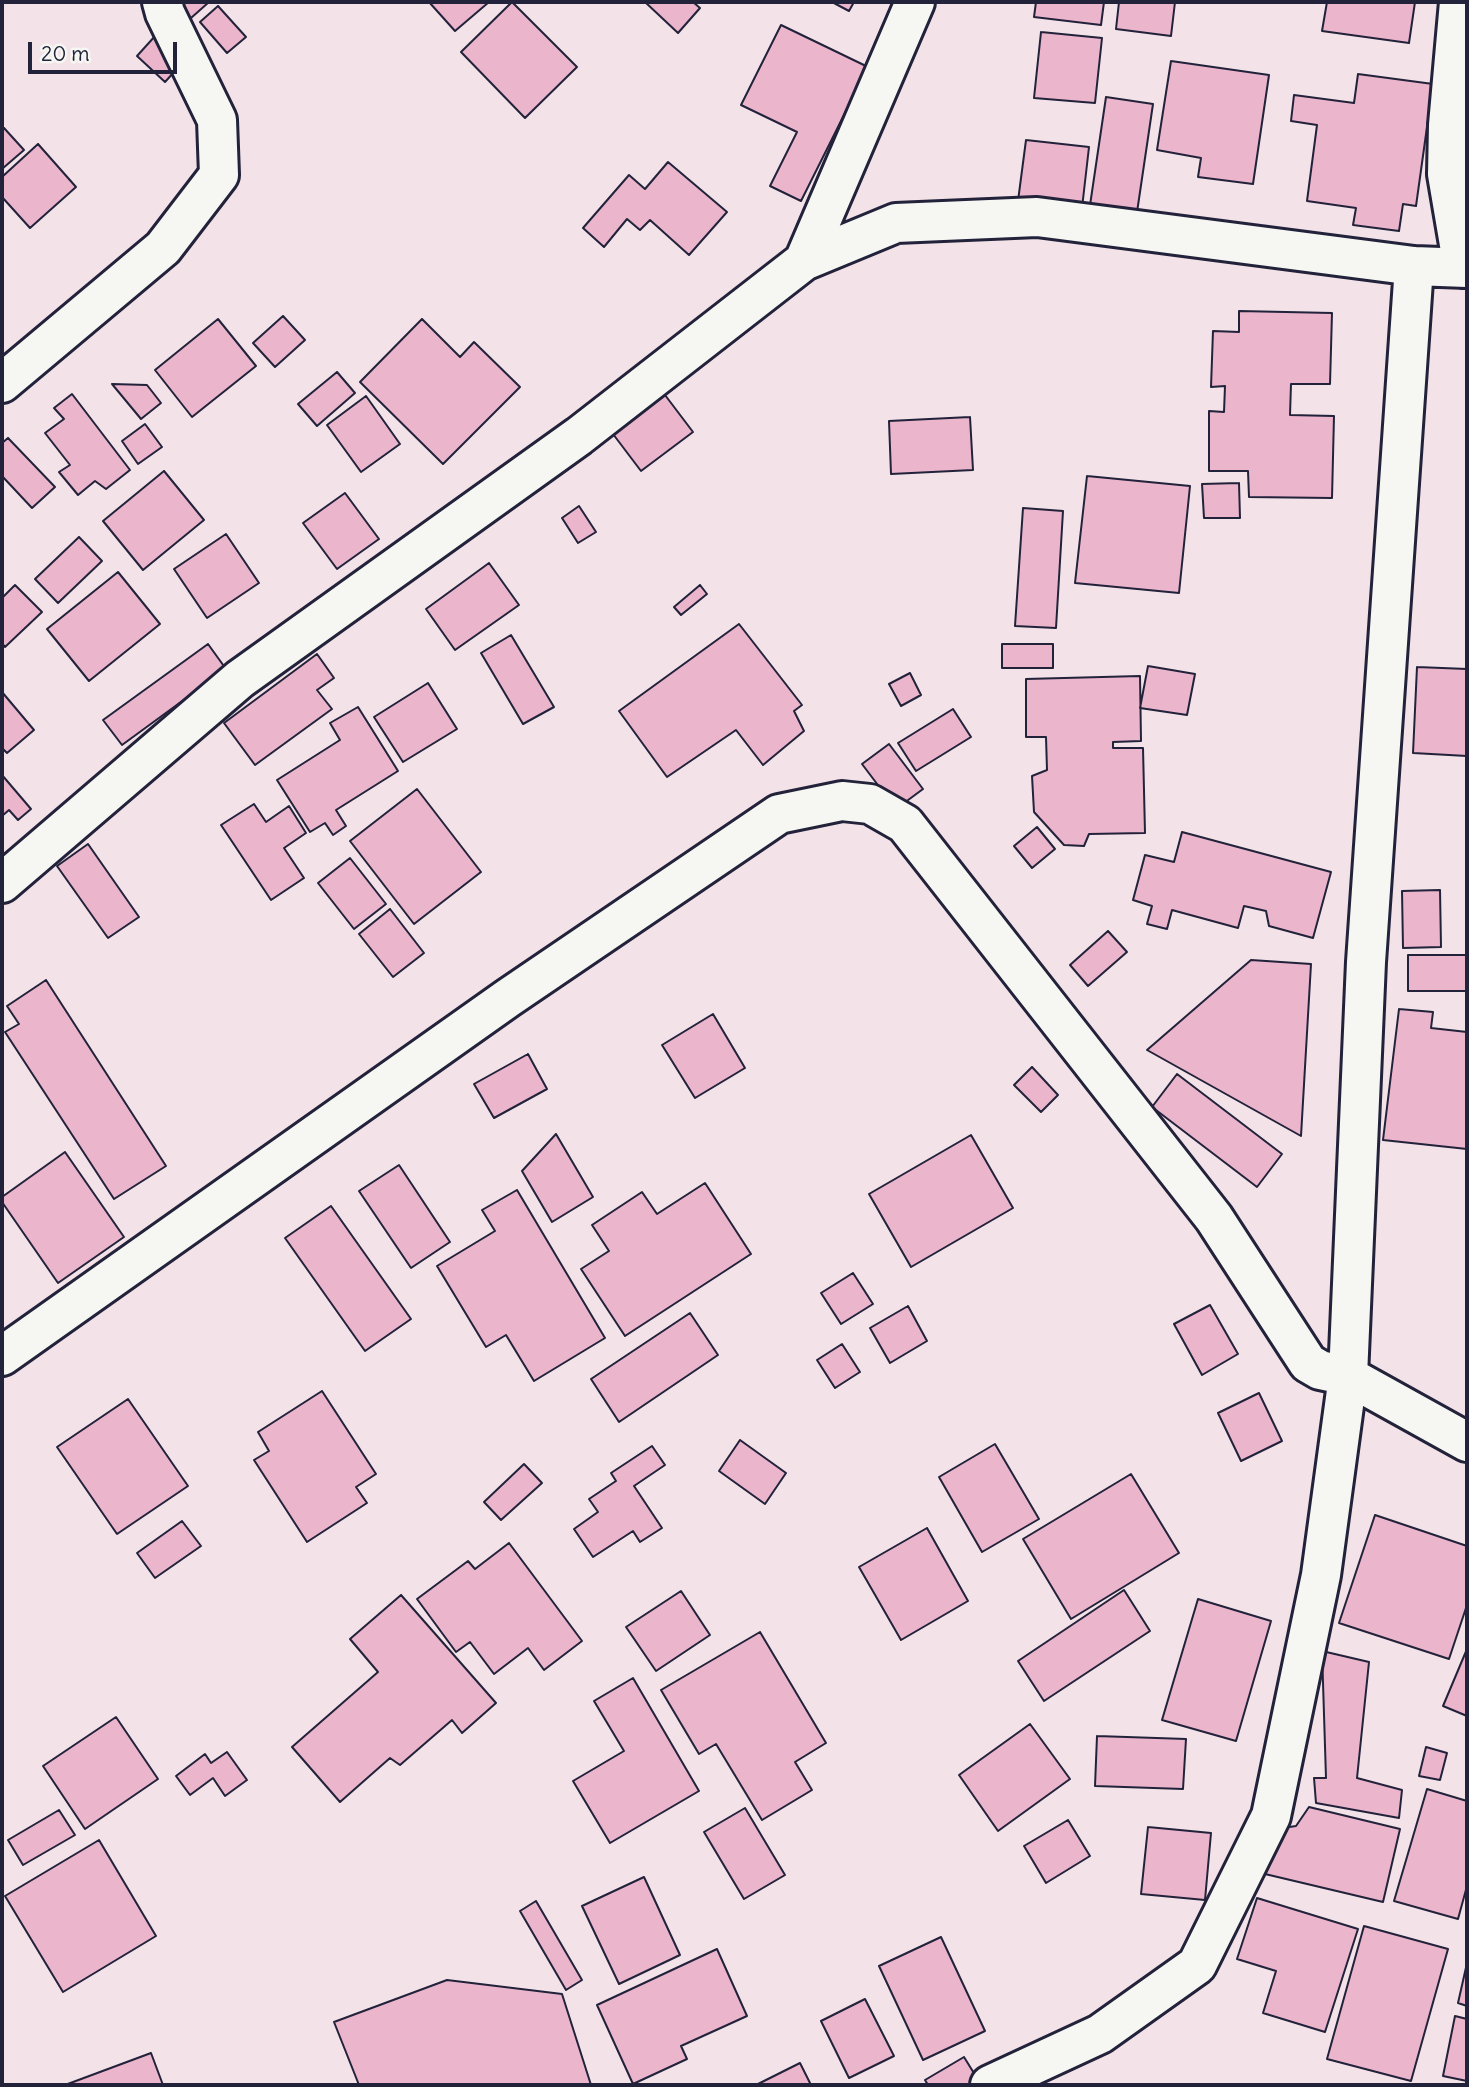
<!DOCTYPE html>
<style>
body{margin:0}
#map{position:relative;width:1469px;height:2087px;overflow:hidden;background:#f3e2e7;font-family:Delius,sans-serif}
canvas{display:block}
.frame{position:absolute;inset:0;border:4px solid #22223b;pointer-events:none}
.scale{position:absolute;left:28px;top:42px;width:149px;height:32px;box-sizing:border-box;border:4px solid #22223b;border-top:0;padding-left:9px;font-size:21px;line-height:24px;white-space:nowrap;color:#22223b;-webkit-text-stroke:5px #f6f6f2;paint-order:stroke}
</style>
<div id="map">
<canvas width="1469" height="2087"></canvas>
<div class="frame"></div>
<div class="scale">20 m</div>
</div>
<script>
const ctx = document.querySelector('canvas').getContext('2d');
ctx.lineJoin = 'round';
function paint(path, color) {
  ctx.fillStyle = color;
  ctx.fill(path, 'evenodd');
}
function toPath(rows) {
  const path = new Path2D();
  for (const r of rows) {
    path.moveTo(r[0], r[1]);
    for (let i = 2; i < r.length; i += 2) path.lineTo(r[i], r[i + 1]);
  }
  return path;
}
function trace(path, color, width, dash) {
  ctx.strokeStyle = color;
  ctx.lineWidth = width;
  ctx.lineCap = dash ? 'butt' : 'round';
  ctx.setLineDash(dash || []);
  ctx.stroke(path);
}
const building = toPath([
 [175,2,209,2,191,18,175,2],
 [429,2,489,2,455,31,429,2],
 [512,2,577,67,525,118,461,52,512,2],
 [645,2,693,2,700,8,678,33,645,2],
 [832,2,854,2,849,11,832,2],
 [1036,2,1104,2,1101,25,1034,17,1036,2],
 [1119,2,1175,2,1171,36,1116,29,1119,2],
 [1327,2,1415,2,1409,43,1322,31,1327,2],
 [218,6,246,37,227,53,200,22,218,6],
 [781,25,868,67,801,201,770,186,797,132,741,105,781,25],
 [1041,32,1102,38,1095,103,1034,98,1041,32],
 [156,35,184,61,165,82,137,56,156,35],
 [1171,61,1269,75,1253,184,1198,177,1201,158,1157,150,1171,61],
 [1358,74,1433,84,1416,206,1403,204,1399,231,1353,225,1356,208,1307,201,1317,125,1291,121,1294,95,1354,103,1358,74],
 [1106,97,1153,104,1136,219,1089,212,1106,97],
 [4,128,24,150,2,169,2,130,4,128],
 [1026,140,1089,147,1082,208,1018,201,1026,140],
 [38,144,76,187,30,228,2,197,2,177,38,144],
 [668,162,727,212,689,255,650,220,640,230,627,219,604,247,583,228,629,175,645,189,668,162],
 [1239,311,1332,313,1330,384,1291,384,1290,415,1334,416,1332,498,1249,497,1248,471,1209,471,1209,411,1224,412,1225,386,1211,387,1213,331,1239,332,1239,311],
 [283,316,305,340,275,367,253,343,283,316],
 [218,319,256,366,192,417,155,370,218,319],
 [422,319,460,357,474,342,520,387,443,464,360,382,422,319],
 [337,372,355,393,317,426,298,404,337,372],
 [112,384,147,385,161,403,141,419,112,384],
 [72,394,130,470,106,489,95,481,78,495,59,472,70,465,45,433,64,419,54,408,72,394],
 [665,395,693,432,641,471,613,434,665,395],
 [366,396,400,444,361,472,327,425,366,396],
 [970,417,973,470,891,474,889,421,970,417],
 [145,424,162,447,138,464,122,441,145,424],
 [8,438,55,487,32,508,2,476,2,443,8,438],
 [164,471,204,520,143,570,103,521,164,471],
 [1087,476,1190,486,1179,593,1075,583,1087,476],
 [1239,483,1240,518,1204,518,1202,484,1239,483],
 [345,493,379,539,337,569,303,523,345,493],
 [579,506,596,532,578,543,562,518,579,506],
 [1023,508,1063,511,1056,628,1015,626,1023,508],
 [226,534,259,583,207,618,174,569,226,534],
 [79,537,102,561,58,603,35,579,79,537],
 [489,563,519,605,455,650,426,609,489,563],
 [118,572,160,624,89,681,47,629,118,572],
 [15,585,42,612,5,647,2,643,2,598,15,585],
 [700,585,707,594,681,615,674,607,700,585],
 [1467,586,1467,664,1466,664,1467,586],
 [739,624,802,705,794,711,804,731,763,765,736,730,667,777,619,711,739,624],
 [511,635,554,707,523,724,481,653,511,635],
 [208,644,226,669,122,745,103,720,208,644],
 [1002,644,1053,644,1053,668,1002,668,1002,644],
 [317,654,334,678,317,690,332,709,255,765,224,723,317,654],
 [1148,666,1195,674,1187,715,1140,708,1148,666],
 [1417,667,1467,669,1467,756,1413,753,1417,667],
 [910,673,921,695,901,706,889,684,910,673],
 [1140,676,1141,741,1113,742,1113,748,1143,748,1145,833,1089,834,1084,846,1064,845,1034,812,1032,776,1047,770,1046,737,1026,737,1026,679,1140,676],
 [428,683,457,729,403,762,374,717,428,683],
 [2,692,34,730,7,753,2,748,2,692],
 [358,707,398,771,336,810,346,826,333,835,325,823,310,832,277,780,340,740,330,723,358,707],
 [953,709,971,737,916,771,898,743,953,709],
 [889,744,923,789,896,809,862,764,889,744],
 [2,775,31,809,18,820,9,810,2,816,2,775],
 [417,789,481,872,414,924,350,841,417,789],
 [254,804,266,822,289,806,306,833,284,848,304,878,271,900,221,825,254,804],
 [1037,827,1055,849,1032,868,1014,846,1037,827],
 [1182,832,1331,872,1313,938,1269,926,1266,911,1244,906,1238,928,1172,910,1167,929,1147,924,1152,906,1133,900,1145,855,1174,862,1182,832],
 [88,844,139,917,108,938,57,866,88,844],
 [350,858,386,904,354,929,318,883,350,858],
 [1440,890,1441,947,1403,948,1402,891,1440,890],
 [390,909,424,953,393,977,359,934,390,909],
 [1108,931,1127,952,1088,986,1070,965,1108,931],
 [1408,955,1467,955,1467,991,1408,991,1408,955],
 [1251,960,1311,964,1301,1136,1147,1050,1251,960],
 [46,980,166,1166,114,1199,5,1032,19,1024,7,1006,46,980],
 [1399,1009,1433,1012,1431,1028,1467,1032,1467,1149,1383,1140,1399,1009],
 [713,1014,745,1068,695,1098,662,1045,713,1014],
 [528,1054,547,1089,494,1118,474,1084,528,1054],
 [1032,1067,1058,1095,1041,1112,1014,1085,1032,1067],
 [1177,1074,1282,1154,1257,1187,1152,1107,1177,1074],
 [556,1134,593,1197,552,1222,522,1171,556,1134],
 [971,1135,1013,1208,911,1267,869,1194,971,1135],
 [65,1152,124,1237,58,1283,2,1202,2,1197,65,1152],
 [399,1165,450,1242,411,1268,359,1191,399,1165],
 [705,1183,751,1254,625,1336,581,1269,609,1251,592,1225,642,1192,657,1214,705,1183],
 [517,1190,605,1338,534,1381,506,1335,486,1347,437,1266,495,1231,482,1210,517,1190],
 [331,1206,411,1319,365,1351,285,1238,331,1206],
 [853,1273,873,1304,841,1324,821,1293,853,1273],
 [1210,1305,1238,1354,1202,1375,1174,1324,1210,1305],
 [908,1306,927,1341,890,1363,870,1328,908,1306],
 [690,1313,718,1355,619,1422,591,1379,690,1313],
 [842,1344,860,1372,835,1388,817,1360,842,1344],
 [322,1391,376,1474,356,1487,367,1503,307,1542,254,1460,269,1451,258,1432,322,1391],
 [1259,1393,1282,1441,1241,1461,1218,1413,1259,1393],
 [128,1399,188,1486,117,1534,57,1447,128,1399],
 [740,1440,786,1473,765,1504,719,1471,740,1440],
 [995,1444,1039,1519,982,1552,939,1477,995,1444],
 [652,1446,665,1465,634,1486,662,1528,640,1542,633,1531,593,1557,574,1529,598,1512,589,1499,616,1481,611,1473,652,1446],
 [524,1464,542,1483,501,1520,484,1502,524,1464],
 [1131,1474,1179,1553,1071,1619,1023,1539,1131,1474],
 [1375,1515,1467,1546,1467,1605,1449,1659,1339,1623,1375,1515],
 [182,1521,201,1546,155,1578,137,1553,182,1521],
 [927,1528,968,1601,901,1640,859,1567,927,1528],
 [509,1543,582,1641,544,1670,528,1648,494,1674,470,1642,456,1652,417,1599,468,1561,475,1569,509,1543],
 [1124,1590,1150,1631,1044,1701,1018,1661,1124,1590],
 [681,1591,710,1635,656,1671,626,1627,681,1591],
 [401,1595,496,1703,462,1733,452,1720,400,1765,390,1758,340,1802,292,1747,378,1672,350,1639,401,1595],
 [1198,1599,1271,1621,1236,1741,1162,1720,1198,1599],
 [760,1632,826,1743,795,1762,812,1790,762,1820,716,1744,699,1754,661,1690,760,1632],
 [1467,1649,1467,1716,1443,1706,1467,1649],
 [1322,1651,1369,1662,1357,1778,1402,1790,1399,1818,1316,1803,1314,1778,1326,1778,1322,1651],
 [633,1678,699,1791,610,1843,573,1781,624,1751,594,1701,633,1678],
 [116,1717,158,1779,85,1829,43,1766,116,1717],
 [1030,1724,1070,1779,998,1831,959,1775,1030,1724],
 [1097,1736,1186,1739,1183,1789,1095,1786,1097,1736],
 [1426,1747,1447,1753,1440,1780,1419,1776,1426,1747],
 [227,1752,247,1780,225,1796,213,1778,190,1795,176,1776,205,1754,211,1763,227,1752],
 [1427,1789,1467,1801,1467,1886,1458,1919,1394,1901,1427,1789],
 [1309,1807,1400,1829,1383,1902,1265,1874,1276,1829,1296,1826,1309,1807],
 [745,1808,785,1875,744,1899,704,1832,745,1808],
 [59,1810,75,1835,23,1865,8,1840,59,1810],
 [1068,1820,1090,1856,1046,1883,1024,1846,1068,1820],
 [1148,1827,1211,1833,1205,1900,1141,1894,1148,1827],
 [99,1840,156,1936,63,1992,5,1896,99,1840],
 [644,1877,680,1955,619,1984,582,1906,644,1877],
 [1257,1898,1358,1929,1325,2032,1263,2013,1276,1971,1237,1959,1257,1898],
 [536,1901,582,1980,566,1990,520,1911,536,1901],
 [1364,1926,1448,1949,1411,2081,1327,2059,1364,1926],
 [941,1937,985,2031,923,2060,879,1966,941,1937],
 [717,1949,747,2016,681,2046,687,2059,633,2084,597,2005,717,1949],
 [1467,1963,1467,2006,1458,2003,1467,1963],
 [447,1980,562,1994,591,2085,359,2085,334,2022,447,1980],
 [865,1999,894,2056,849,2078,821,2021,865,1999],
 [1455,2016,1467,2019,1467,2081,1443,2076,1455,2016],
 [151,2053,163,2085,65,2085,151,2053],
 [964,2057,980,2083,977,2085,928,2085,925,2080,964,2057],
 [800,2063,811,2085,756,2085,800,2063]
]);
paint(building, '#ebb5cc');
trace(building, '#22223b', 2);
const street = toPath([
 [1459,2,1448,125,1447,174,1463,268],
 [804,261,915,2],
 [2,383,163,248,219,175,217,120,165,13,162,2],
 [2,883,240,679,579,436,804,261,896,223,1037,217,1414,266,1467,268],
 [2,1356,508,998,779,814,842,801,870,804,905,824,1214,1218,1308,1363,1320,1370,1348,1376,1467,1442],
 [990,2085,1100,2034,1197,1965,1271,1816,1321,1575,1348,1376,1366,962,1414,266]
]);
trace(street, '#22223b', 44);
trace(street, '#f6f6f2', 38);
</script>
